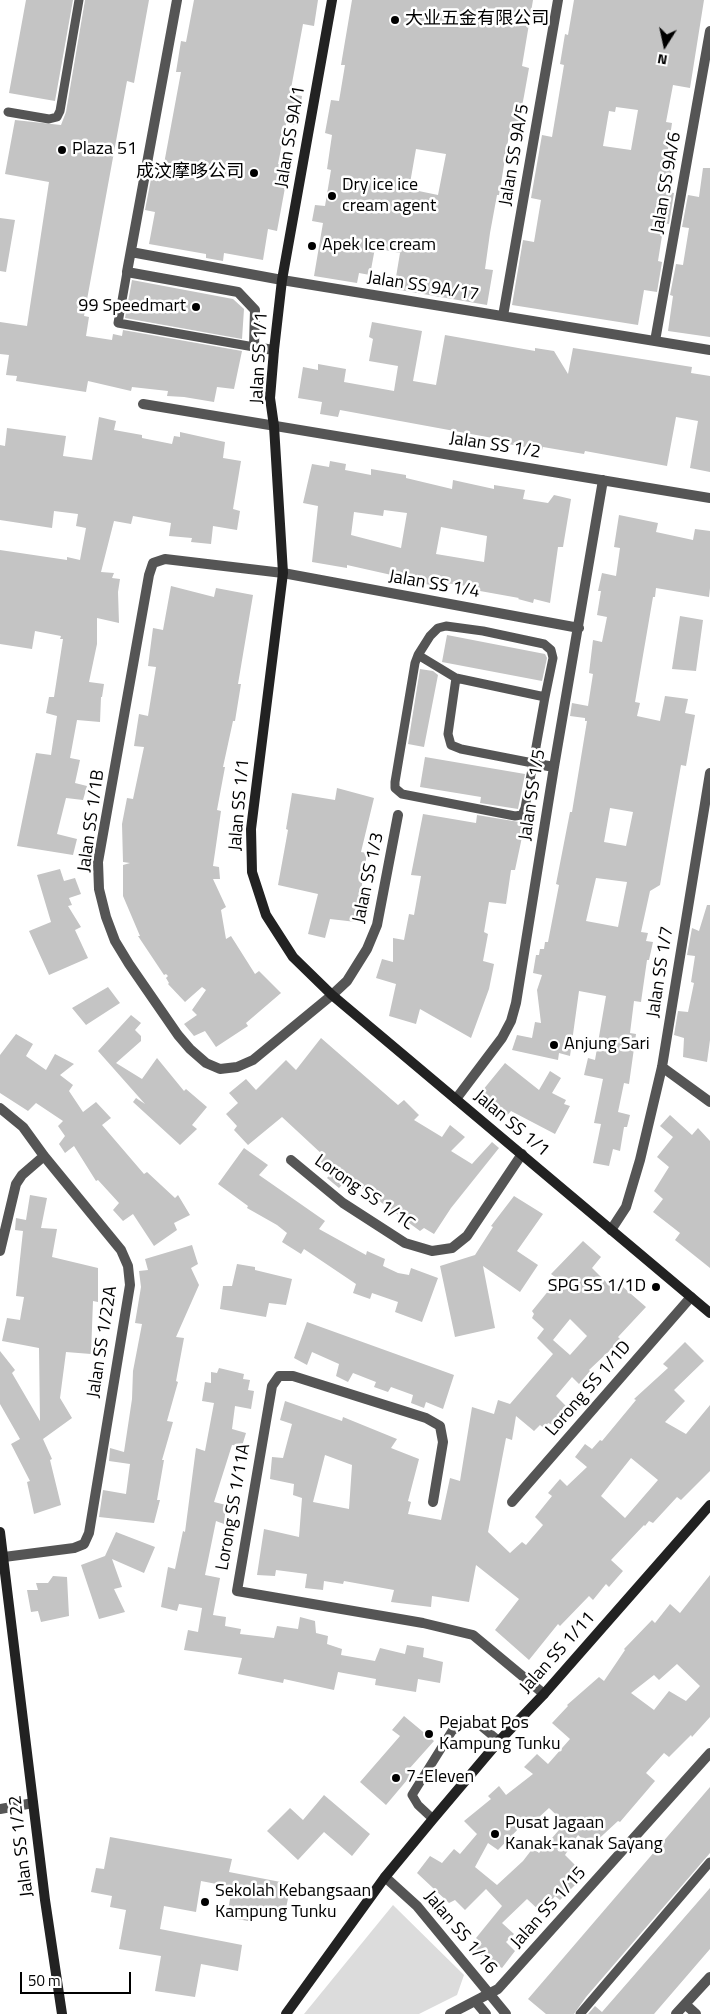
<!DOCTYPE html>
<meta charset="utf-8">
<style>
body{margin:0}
#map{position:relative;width:710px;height:2014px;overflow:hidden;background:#fff;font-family:"Titillium Web",sans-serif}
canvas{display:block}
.north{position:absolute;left:640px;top:20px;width:50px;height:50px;-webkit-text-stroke:4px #fff;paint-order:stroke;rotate:190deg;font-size:14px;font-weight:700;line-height:20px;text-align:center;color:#000}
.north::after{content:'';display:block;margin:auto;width:18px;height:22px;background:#000;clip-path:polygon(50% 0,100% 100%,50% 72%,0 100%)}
.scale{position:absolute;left:20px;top:1972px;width:111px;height:22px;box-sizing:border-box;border:2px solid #000;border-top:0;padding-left:6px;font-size:15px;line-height:18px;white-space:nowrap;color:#000;-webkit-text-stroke:4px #fff;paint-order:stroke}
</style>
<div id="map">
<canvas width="710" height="2014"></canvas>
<div class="north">N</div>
<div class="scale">50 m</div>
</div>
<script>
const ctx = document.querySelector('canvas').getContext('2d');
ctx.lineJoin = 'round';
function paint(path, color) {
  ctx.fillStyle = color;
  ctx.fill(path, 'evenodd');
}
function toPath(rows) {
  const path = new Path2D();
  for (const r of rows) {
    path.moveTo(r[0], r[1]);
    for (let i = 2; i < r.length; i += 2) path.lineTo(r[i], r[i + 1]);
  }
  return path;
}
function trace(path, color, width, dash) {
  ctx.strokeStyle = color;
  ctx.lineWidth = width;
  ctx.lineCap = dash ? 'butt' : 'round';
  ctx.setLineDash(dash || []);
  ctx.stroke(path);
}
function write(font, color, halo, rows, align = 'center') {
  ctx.font = font + ' "Titillium Web","Noto Sans SC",sans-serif';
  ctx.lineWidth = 5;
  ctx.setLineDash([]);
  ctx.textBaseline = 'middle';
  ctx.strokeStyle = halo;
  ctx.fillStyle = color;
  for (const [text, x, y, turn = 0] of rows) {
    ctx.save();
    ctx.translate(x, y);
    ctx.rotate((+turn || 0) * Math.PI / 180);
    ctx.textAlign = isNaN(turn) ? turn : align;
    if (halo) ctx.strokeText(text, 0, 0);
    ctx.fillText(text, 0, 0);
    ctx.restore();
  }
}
paint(toPath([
 [393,1905,464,1975,457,1995,419,2014,304,2014]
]), '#dcdcdc');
paint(toPath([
 [26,0,73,0,55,101,9,93],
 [85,0,149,0,134,83,127,81,84,316,89,317,86,336,112,340,113,334,122,336,123,330,242,351,234,389,217,387,214,402,184,397,167,396,168,391,132,387,131,391,88,381,86,392,16,381,17,376,6,375,9,355,0,354,0,322,27,326,49,182,5,174,15,120,61,125,66,112],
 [194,0,318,0,314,26,303,24,290,94,302,96,297,125,286,124,278,164,289,166,277,231,268,229,263,260,224,253,223,261,206,258,206,254,149,244,155,212,145,210,151,179,161,180,181,72,176,72,181,41,186,42],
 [352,0,533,0,522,66,529,68,524,96,517,131,510,129,499,195,497,195,490,233,485,269,493,270,487,305,394,289,400,253,375,248,370,275,359,273,357,283,314,276,323,223,312,221,315,205,325,206,331,170,327,169,332,135,325,133,331,100,339,101,345,65,341,65],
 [416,149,446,154,438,195,409,189],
 [574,0,704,0,690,88,673,85,666,122,672,123,667,156,674,157,668,192,674,193,669,224,664,223,658,261,662,262,657,292,644,290,638,325,512,305,523,240,534,242,541,200,531,198,542,135,552,137,564,65,560,64,565,34,568,35],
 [616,107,638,110,631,150,603,146,609,111,615,112],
 [703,168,710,168,710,337,668,331,673,296,670,295,676,264,683,265,689,228,682,227,688,195,699,197],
 [0,218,15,220,6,272,0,271],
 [132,280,233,299,244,309,242,339,125,318],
 [372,322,422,331,413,381,436,385,445,335,535,351,535,348,554,351,568,374,573,348,692,367,691,373,710,376,710,472,690,468,698,421,676,417,667,466,585,451,584,454,543,447,542,450,508,444,509,441,340,410,338,417,320,414,322,402,298,398,303,367,318,370,318,364,346,369,344,382,394,391,398,366,369,361,373,339,369,337],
 [99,417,116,421,114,430,142,435,142,438,172,444,174,436,180,437,180,432,225,442,223,458,241,461,233,509,240,511,237,530,213,526,211,544,191,542,192,538,169,536,171,523,133,516,131,524,114,521,101,572,114,573,112,578,120,579,118,592,119,623,97,618,97,644,89,682,104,684,102,697,101,697,100,722,77,720,70,758,80,760,75,783,87,786,83,800,66,798,57,834,77,839,73,855,17,846,36,753,51,755,57,716,46,713,49,697,54,697,63,639,60,639,61,636,35,631,32,649,0,644,0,550,67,560,67,557,80,560,86,528,76,526,78,514,54,511,52,528,0,520,0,445,5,446,7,428,66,436,63,456,92,460],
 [330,461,346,464,345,470,371,475,371,469,406,475,406,478,452,489,453,480,494,489,494,485,525,490,523,499,548,503,554,495,571,499,563,547,558,547,550,603,534,599,533,603,518,599,519,598,480,591,480,588,432,581,431,585,396,579,396,576,347,565,347,568,312,562,318,506,303,503,312,464,329,467],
 [384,510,407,513,401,548,351,535,354,512,383,516],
 [441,527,487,536,484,562,436,554],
 [619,515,658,523,656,532,693,540,695,529,710,531,710,588,709,597,656,588,655,597,653,597,635,702,640,703,637,716,660,721,665,696,688,699,685,713,695,715,686,766,681,765,660,885,650,891,641,932,648,933,646,941,653,942,649,960,647,960,641,1002,634,1001,630,1033,636,1034,629,1084,624,1083,618,1112,630,1115,627,1127,624,1127,620,1151,613,1149,609,1166,593,1163,601,1124,594,1123,603,1079,584,1075,588,1058,595,1060,606,996,579,991,570,1056,559,1053,558,1060,512,1050,517,1035,532,1038,535,1022,541,1023,537,990,542,975,533,973,536,955,539,955,540,949,544,949,545,942,548,942,559,885,556,884,570,812,572,812,587,721,585,721,585,718,570,716,572,703,588,706,593,674,589,673,593,640,602,642,607,617,597,615,601,591,598,591,602,573,616,576,620,548,614,547],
 [610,808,633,812,626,846,604,842],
 [596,878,627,882,618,927,586,921],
 [171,586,214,597,216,588,253,595,238,684,241,684,235,721,233,721,223,767,225,767,217,810,221,811,213,866,219,867,220,879,213,879,226,907,221,910,226,939,231,936,255,974,259,971,281,993,246,1023,248,1026,216,1047,205,1031,194,1036,184,1024,197,1015,192,1010,206,990,202,987,185,1002,168,984,169,983,166,978,168,976,166,974,164,975,138,936,140,936,123,896,123,865,130,863,123,862,122,824,127,798,133,799,144,747,134,746,139,714,148,716,156,667,148,666,153,628,163,630],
 [680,616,703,620,696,671,672,669],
 [447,635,545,654,547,658,542,681,442,662],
 [420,669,433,671,438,675,424,747,408,744],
 [425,757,525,774,518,809,480,803,481,797,420,787],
 [337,788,374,798,361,852,367,853,356,922,330,919,325,938,308,934,318,894,278,885,288,830,286,829,292,793,335,800],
 [423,814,476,823,477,815,525,823,515,870,511,870,506,904,489,902,484,932,488,934,483,961,494,964,489,989,471,1038,420,1009,416,1024,389,1016,396,984,376,978,382,959,393,962,393,938,404,940,409,914,414,915,421,876,411,875],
 [60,869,64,881,75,878,81,894,69,898,72,905,68,906,81,927,75,930,88,958,49,975,29,931,51,922,37,875],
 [707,905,710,905,710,1040,707,1062,683,1057,684,1038,674,1035,678,1011,688,1012,694,983,691,982,695,956,687,955,692,928,699,931],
 [108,987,120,1003,86,1025,72,1008],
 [131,1015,141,1023,135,1030,141,1036,141,1041,116,1063,142,1079,157,1058,184,1091,186,1089,207,1107,192,1125,197,1129,180,1145,133,1102,136,1098,145,1104,98,1051],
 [16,1034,33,1044,26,1056,46,1070,55,1054,74,1064,60,1075,73,1085,69,1091,83,1112,96,1102,111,1118,102,1125,144,1174,147,1172,175,1198,178,1195,190,1215,174,1223,177,1230,154,1246,133,1214,123,1221,113,1210,119,1203,98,1180,96,1181,74,1146,65,1153,59,1144,65,1136,58,1126,63,1121,36,1103,28,1111,0,1093,0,1055],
 [321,1038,391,1099,398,1105,404,1100,419,1115,414,1120,442,1137,450,1125,465,1137,451,1151,472,1164,492,1142,499,1148,451,1208,434,1234,424,1228,420,1231,348,1178,339,1188,327,1178,332,1172,320,1161,324,1156,282,1117,248,1145,234,1130,237,1126,226,1114,238,1103,229,1093,246,1079,256,1090,286,1060,296,1070],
 [505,1063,539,1090,550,1071,561,1078,552,1093,566,1100,564,1104,570,1106,555,1134,511,1111,504,1119,478,1096],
 [670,1115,692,1135,698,1128,710,1141,710,1268,675,1240,680,1233,653,1212,663,1199,654,1191,669,1167,657,1157,673,1137,660,1126],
 [244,1148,268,1165,259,1175,325,1221,319,1229,366,1255,367,1251,385,1259,383,1266,398,1273,409,1275,411,1268,438,1278,422,1322,395,1312,398,1302,372,1293,370,1299,353,1293,356,1284,304,1249,301,1254,282,1242,287,1233,277,1225,247,1208,248,1206,218,1184],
 [30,1195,47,1198,41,1228,57,1229,52,1257,98,1268,98,1302,93,1301,91,1354,66,1352,60,1398,72,1418,43,1439,52,1459,50,1460,61,1505,34,1514,27,1482,30,1481,11,1444,20,1439,0,1404,0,1351,15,1370,12,1373,40,1421,39,1348,2,1341,7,1318,20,1320,24,1297,16,1296,23,1231,15,1230,16,1218,26,1220],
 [514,1196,543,1214,517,1251,538,1265,520,1292,483,1266,495,1328,455,1337,440,1266,475,1255,493,1227,491,1226],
 [583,1241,601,1257,592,1268,617,1293,623,1287,646,1307,618,1337,621,1340,589,1370,590,1371,579,1384,572,1377,556,1396,569,1409,555,1426,548,1423,545,1429,540,1425,534,1431,516,1416,512,1440,506,1438,488,1532,510,1553,522,1542,526,1545,543,1525,535,1517,552,1496,548,1493,560,1479,567,1486,587,1467,575,1457,585,1444,592,1449,600,1440,602,1441,636,1400,634,1399,668,1368,663,1364,685,1342,704,1361,674,1390,685,1401,665,1422,686,1434,710,1405,710,1471,681,1500,677,1497,653,1523,649,1521,645,1526,644,1525,611,1560,623,1571,609,1587,606,1584,593,1600,589,1596,560,1626,558,1624,529,1660,495,1630,519,1599,476,1565,469,1602,432,1596,431,1607,391,1602,394,1590,344,1581,343,1584,324,1581,323,1590,305,1588,307,1574,276,1570,275,1576,257,1575,264,1529,299,1537,302,1498,293,1495,294,1484,270,1479,272,1457,283,1458,292,1424,280,1420,285,1401,342,1421,343,1417,397,1439,391,1448,419,1459,408,1501,411,1502,408,1514,441,1520,450,1478,460,1481,472,1407,494,1414,498,1400,510,1404,553,1354,537,1338,544,1329,532,1318,534,1314,532,1311,558,1279,551,1274],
 [570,1319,587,1336,570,1355,553,1340],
 [325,1455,352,1465,349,1509,313,1502],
 [631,1458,658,1480,625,1518,601,1496],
 [192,1245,198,1264,191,1268,199,1285,176,1337,184,1338,176,1381,178,1382,167,1421,173,1422,162,1460,164,1460,157,1500,160,1500,154,1523,99,1517,103,1490,126,1494,130,1464,109,1461,110,1448,124,1452,132,1399,133,1371,142,1324,135,1323,141,1287,139,1271,148,1270,145,1259],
 [237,1264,255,1267,255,1270,292,1279,286,1305,269,1303,266,1317,220,1309,223,1286,232,1286],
 [307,1322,454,1375,443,1409,426,1402,424,1408,411,1403,413,1395,391,1387,388,1392,374,1387,376,1382,353,1373,348,1382,336,1376,339,1364,312,1352,307,1365,294,1358],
 [219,1368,244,1374,243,1379,250,1380,248,1390,254,1391,251,1409,235,1406,232,1429,246,1433,242,1446,232,1445,214,1502,226,1505,224,1524,216,1521,205,1575,220,1578,213,1615,226,1617,225,1626,241,1629,240,1634,274,1638,277,1626,298,1629,300,1617,315,1621,316,1633,328,1636,327,1644,342,1649,341,1655,375,1661,380,1648,405,1654,407,1645,424,1648,423,1657,443,1662,440,1683,418,1679,416,1692,375,1685,376,1679,338,1672,334,1690,284,1679,283,1683,238,1674,242,1658,184,1650,188,1630,198,1632,202,1608,179,1604,177,1611,161,1607,168,1567,175,1569,183,1531,185,1532,196,1448,205,1451,214,1403,202,1401,205,1382,211,1383,211,1372,217,1373],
 [116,1532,155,1547,144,1573,112,1559,122,1587,114,1589,125,1612,99,1619,81,1565,105,1556],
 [710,1575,710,1717,692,1737,691,1735,669,1757,664,1753,646,1773,655,1781,620,1822,618,1821,591,1846,578,1835,565,1855,585,1875,560,1900,555,1896,542,1913,527,1899,502,1923,514,1934,506,1942,515,1951,502,1968,475,1952,481,1942,476,1938,502,1906,486,1889,465,1910,455,1900,449,1903,417,1873,430,1856,442,1863,454,1849,460,1854,477,1834,464,1821,491,1799,488,1796,499,1786,506,1795,533,1774,524,1767,537,1754,548,1764,570,1739,552,1723,568,1706,567,1705,599,1677,604,1681,625,1650,624,1649,652,1620,655,1623,670,1604,680,1613],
 [677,1664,700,1686,686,1701,669,1691,654,1710,631,1693,654,1675,659,1680],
 [549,1808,565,1823,539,1853,533,1848,523,1861,497,1885,475,1867,488,1843,498,1850,521,1826,525,1830],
 [53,1576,67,1577,69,1616,41,1622,38,1611,31,1612,27,1590,38,1590,36,1583,48,1583],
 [404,1716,434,1741,409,1769,413,1773,386,1805,360,1782,400,1736,392,1730],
 [710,1787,710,1853,586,1997,574,2014,546,2014,528,1999],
 [324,1795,370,1834,352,1856,324,1832,298,1860,267,1831,290,1808,303,1820],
 [110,1837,232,1859,229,1872,291,1884,285,1913,256,1908,253,1922,227,1917,232,1887,201,1881,196,1912,164,1906,160,1929,242,1945,238,1971,201,1964,195,1997,155,1991,161,1956,119,1949,126,1910,110,1907,112,1896,91,1892,96,1868,104,1869],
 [710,1888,710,1949,654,2014,588,2014,595,2006,602,2012]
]), '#c4c4c4');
trace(toPath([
 [8,112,49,119,57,117,60,111,79,0],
 [127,272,118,323,254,347],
 [418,655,415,663,395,782,395,788,402,794,515,816,522,815,525,808,545,697],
 [456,678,418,655,430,636,438,628,446,626,483,631,544,644,551,650,553,658,545,697,456,678,448,734,451,745,461,749,543,765],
 [433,1819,418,1805,412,1795,452,1731,463,1724,473,1723,481,1726,499,1741],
 [580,2014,710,1862]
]), '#555', 9);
trace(toPath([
 [177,0,127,272,238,292,255,310,254,347,274,350],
 [131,252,282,280,710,350],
 [503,316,558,0],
 [655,341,710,31],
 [143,404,710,498],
 [543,765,554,767],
 [398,815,377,925,367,949,347,981,332,995,253,1060,237,1067,220,1069,206,1063,190,1049,178,1035,129,964,115,941,106,917,99,889,98,862,149,575,153,563,165,559,283,573,579,628],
 [662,1067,710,1102],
 [456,1099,502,1038,511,1021,516,1003,554,767,603,480],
 [0,1108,23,1127,44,1156,121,1250,128,1266,130,1285,89,1533,84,1544,74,1548,4,1557],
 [291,1160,343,1203,405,1243,432,1251,452,1248,467,1236,522,1154],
 [611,1230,626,1207,640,1160,662,1067,710,773],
 [0,1251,16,1184,22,1175,44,1156],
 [433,1502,443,1442,440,1426,426,1418,293,1376,279,1376,272,1386,237,1591,423,1623,473,1635,544,1694],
 [512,1502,691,1297],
 [0,1809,33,1803],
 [385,1877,417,1906,506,2014],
 [476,2002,486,2014],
 [685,2004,696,2014],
 [450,2014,498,1989,710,1753],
 [676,2014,710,1977]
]), '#555', 10);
trace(toPath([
 [332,0,282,280,274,350,270,398,274,426,283,573,251,829,252,872,266,915,293,957,332,995,710,1313],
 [0,1532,45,1900,62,2014],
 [286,2014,385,1877,433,1819,499,1741,544,1694,710,1505]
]), '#222', 10);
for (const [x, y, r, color] of [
 [395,20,5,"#000"],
 [62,150,5,"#000"],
 [254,173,5,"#000"],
 [332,196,5,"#000"],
 [312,246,5,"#000"],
 [196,307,5,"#000"],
 [554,1045,5,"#000"],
 [656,1287,5,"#000"],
 [429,1734,5,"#000"],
 [396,1778,5,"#000"],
 [495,1834,5,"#000"],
 [205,1902,5,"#000"]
]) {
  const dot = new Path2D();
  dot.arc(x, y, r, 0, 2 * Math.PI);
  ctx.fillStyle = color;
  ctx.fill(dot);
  trace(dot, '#fff', 2);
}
write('18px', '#000', '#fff', [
 ["大业五金有限公司",405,20],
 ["Plaza 51",72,150],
 ["成汶摩哆公司",244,173,"right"],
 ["Dry ice ice",342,186],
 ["cream agent",342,207],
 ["Apek Ice cream",322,246],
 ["99 Speedmart",186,307,"right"],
 ["Anjung Sari",564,1045],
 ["SPG SS 1/1D",646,1287,"right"],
 ["Pejabat Pos",439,1724],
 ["Kampung Tunku",439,1745],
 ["7-Eleven",406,1778],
 ["Pusat Jagaan",505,1824],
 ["Kanak-kanak Sayang",505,1845],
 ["Sekolah Kebangsaan",215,1892],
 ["Kampung Tunku",215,1913]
], 'left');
write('18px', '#000', '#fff', [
 ["Jalan SS 9A/1",291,137,-80],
 ["Jalan SS 9A/5",515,155,-80],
 ["Jalan SS 9A/6",667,183,-80],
 ["Jalan SS 9A/17",423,287,9],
 ["Jalan SS 1/1",260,358,-87],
 ["Jalan SS 1/2",495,446,9],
 ["Jalan SS 1/4",434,585,10],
 ["Jalan SS 1/5",533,795,-81],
 ["Jalan SS 1/1",240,805,-85],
 ["Jalan SS 1/1B",92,821,-82],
 ["Jalan SS 1/3",369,878,-78],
 ["Jalan SS 1/7",661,972,-81],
 ["Jalan SS 1/1",511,1124,40],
 ["Lorong SS 1/1C",364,1193,35],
 ["Jalan SS 1/22A",103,1342,-81],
 ["Lorong SS 1/1D",589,1389,-49],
 ["Lorong SS 1/11A",234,1507,-80],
 ["Jalan SS 1/11",558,1653,-48],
 ["Jalan SS 1/22",22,1846,-97],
 ["Jalan SS 1/15",549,1908,-48],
 ["Jalan SS 1/16",460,1933,50]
]);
</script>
